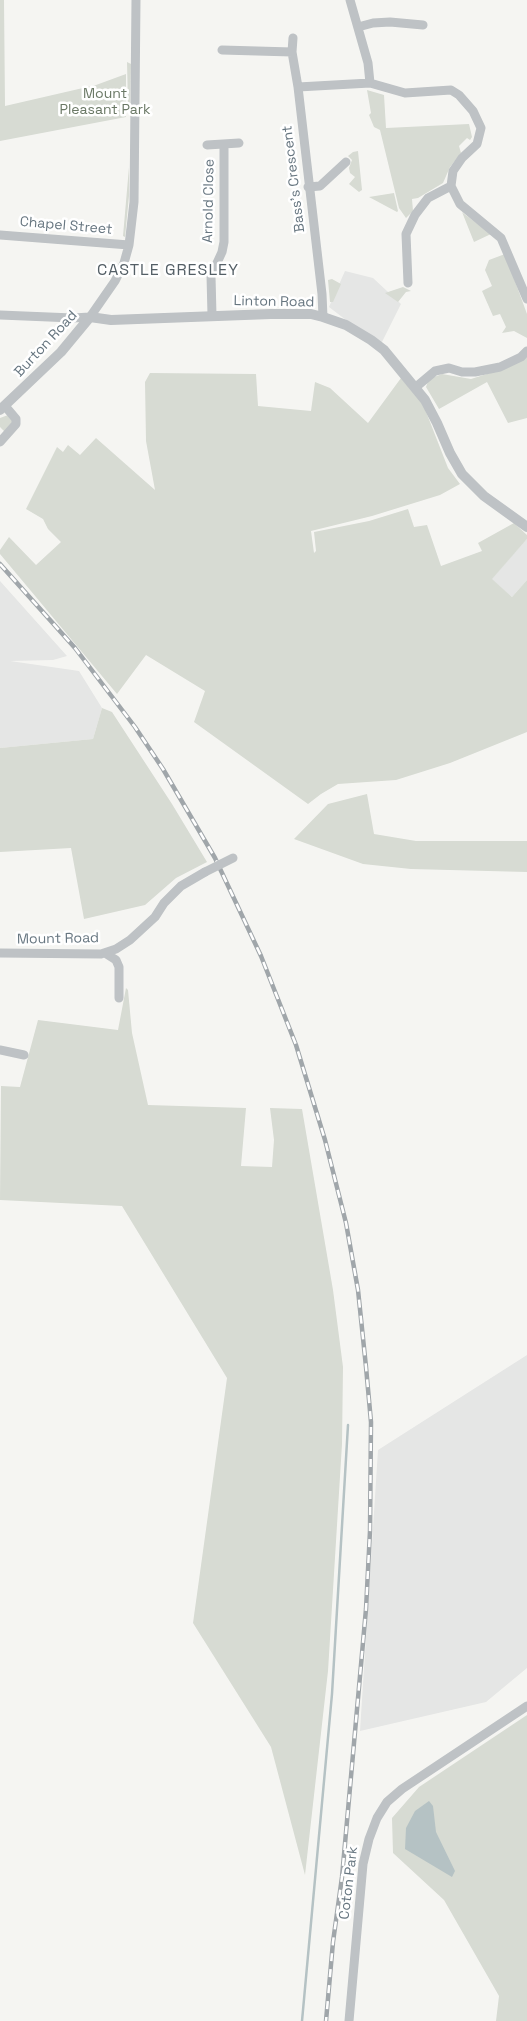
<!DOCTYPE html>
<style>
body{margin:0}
canvas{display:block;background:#f5f5f2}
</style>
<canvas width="527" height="2021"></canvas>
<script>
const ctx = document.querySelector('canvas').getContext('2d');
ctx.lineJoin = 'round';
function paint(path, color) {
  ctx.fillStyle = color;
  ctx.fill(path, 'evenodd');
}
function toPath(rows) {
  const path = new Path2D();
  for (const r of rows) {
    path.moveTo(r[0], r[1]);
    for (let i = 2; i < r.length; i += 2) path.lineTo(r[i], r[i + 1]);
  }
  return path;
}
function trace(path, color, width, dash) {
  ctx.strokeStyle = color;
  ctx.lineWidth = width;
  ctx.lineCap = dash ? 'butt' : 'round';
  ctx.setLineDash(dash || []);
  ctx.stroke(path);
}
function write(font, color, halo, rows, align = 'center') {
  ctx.font = font + ' "Space Grotesk",sans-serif';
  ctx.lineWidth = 5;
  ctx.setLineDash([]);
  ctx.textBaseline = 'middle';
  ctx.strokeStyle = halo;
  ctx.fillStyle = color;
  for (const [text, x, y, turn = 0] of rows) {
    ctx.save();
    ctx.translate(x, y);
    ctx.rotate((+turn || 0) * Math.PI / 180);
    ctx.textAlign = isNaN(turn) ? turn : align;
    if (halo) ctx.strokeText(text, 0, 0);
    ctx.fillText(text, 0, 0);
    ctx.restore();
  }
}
paint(toPath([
 [345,271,373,278,401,304,380,346,329,307],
 [527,539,527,580,512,597,491,579],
 [0,581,67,656,53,660,10,661,79,671,102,708,93,739,0,748],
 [527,1355,527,1668,486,1702,360,1731,378,1450]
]), '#e5e6e5');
paint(toPath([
 [0,0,4,0,5,106,96,85,126,74,126,117,0,141],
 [127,62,131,64,130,106,128,105],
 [367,90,384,95,386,128,469,124,472,137,470,140,467,138,459,146,461,153,450,167,443,183,418,198,412,199,413,211,406,218,399,208,380,130,374,127,369,115,371,113],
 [358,151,362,190,359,192,349,184,355,177,350,173,349,168,352,160,348,156,353,152],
 [129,167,129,196,125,237,123,236],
 [394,193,398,211,397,212,369,197],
 [462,212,463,213,491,234,474,242],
 [505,254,527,314,527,338,514,331,502,333,506,327,500,314,493,316,482,291,492,286,485,270,489,260],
 [332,279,341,284,333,302,330,302,328,280],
 [403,287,411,291,406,292,398,302,385,293],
 [527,357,527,418,508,423,487,382,439,409,426,387,429,379,442,374,471,379,509,367,509,365],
 [150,373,256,374,258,406,311,411,315,382,330,388,368,423,401,378,423,404,448,468,460,484,440,495,372,516,311,531,314,553,316,551,314,532,369,521,408,509,414,527,427,525,441,566,482,551,478,543,514,523,527,535,527,539,492,579,512,597,527,580,527,732,450,763,396,780,338,784,321,794,308,804,194,722,205,691,146,655,117,694,0,554,0,550,9,537,36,565,61,542,48,529,43,519,26,509,57,447,63,452,68,445,80,455,96,438,155,490,146,441,145,382],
 [8,415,12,419,13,424,5,432,0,427,0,418],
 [102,708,112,712,172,804,207,862,176,878,145,905,84,919,71,848,0,852,0,748,93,739],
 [367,794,374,834,416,841,527,841,527,872,411,869,363,864,294,839,328,804],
 [126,988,128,990,132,1033,148,1105,246,1108,241,1166,272,1167,274,1140,270,1108,302,1109,333,1290,343,1367,342,1444,328,1671,305,1875,271,1747,193,1623,227,1378,122,1206,0,1200,1,1086,20,1087,38,1020,118,1030],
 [527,1715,527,2021,496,2021,499,1996,444,1900,393,1853,392,1818,419,1787]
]), '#d7dbd3');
paint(toPath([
 [429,1801,433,1806,436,1832,455,1871,452,1877,405,1849,406,1828,415,1811]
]), '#b5c2c4');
trace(toPath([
 [302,2021,332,1694,348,1425]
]), '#b5c2c4', 2.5);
trace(toPath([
 [350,0,368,63,370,83],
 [358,27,373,23,390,22,423,25],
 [293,38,292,52,298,87,322,294,323,317],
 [222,50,292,52],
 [298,87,370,83,405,93,451,90,459,95,473,111,481,128,477,144,462,158,453,171,451,186],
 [207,145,239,143],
 [451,186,460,204,501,238,527,299],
 [308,187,320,186,346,162],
 [0,235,129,245],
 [408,283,406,234,415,215,428,198,451,186],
 [0,315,73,318,90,317,115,281,124,263,129,245,134,202,136,0],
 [212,315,211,276,222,252,224,242,224,144],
 [416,387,435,371,449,368,462,372,475,372,500,367,521,357,527,351],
 [0,442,16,424,16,419,5,406],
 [0,953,101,954,116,949,130,940,155,917,164,903,181,886,205,872],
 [105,953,116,960,119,967,119,998],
 [0,1050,24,1055],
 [349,2021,363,1864,369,1839,377,1818,387,1802,402,1789,527,1706]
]), '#bec2c5', 9);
trace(toPath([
 [0,410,61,352,90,317,111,320,271,314,311,314,323,317,346,325,371,340,384,350,425,400,437,423,450,453,462,474,484,496,527,527]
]), '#bec2c5', 10);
const rail = toPath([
 [0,564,75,648,135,727,163,769,215,858,261,956,296,1045,325,1140,346,1223,358,1290,366,1367,371,1422,370,1531,366,1609,342,1877,333,1942,326,2021]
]);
trace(rail, '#a0a6aa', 4.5);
trace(rail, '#fff', 2.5, [8]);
trace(toPath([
 [205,872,233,858]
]), '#bec2c5', 9);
write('14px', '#6a7865', '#fff', [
 ["Mount",105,94],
 ["Pleasant Park",105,110]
]);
write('14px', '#677680', '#fff', [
 ["Bass's Crescent",294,179,-97],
 ["Arnold Close",209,201,-89],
 ["Chapel Street",66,226,5],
 ["Linton Road",274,302,1],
 ["Burton Road",46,344,-47],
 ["Mount Road",58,939,-1],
 ["Coton Park",349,1883,-83]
]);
ctx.letterSpacing = '1px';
write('16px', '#545f66', '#fff', [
 ["CASTLE GRESLEY",168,271]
]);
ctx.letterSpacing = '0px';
</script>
